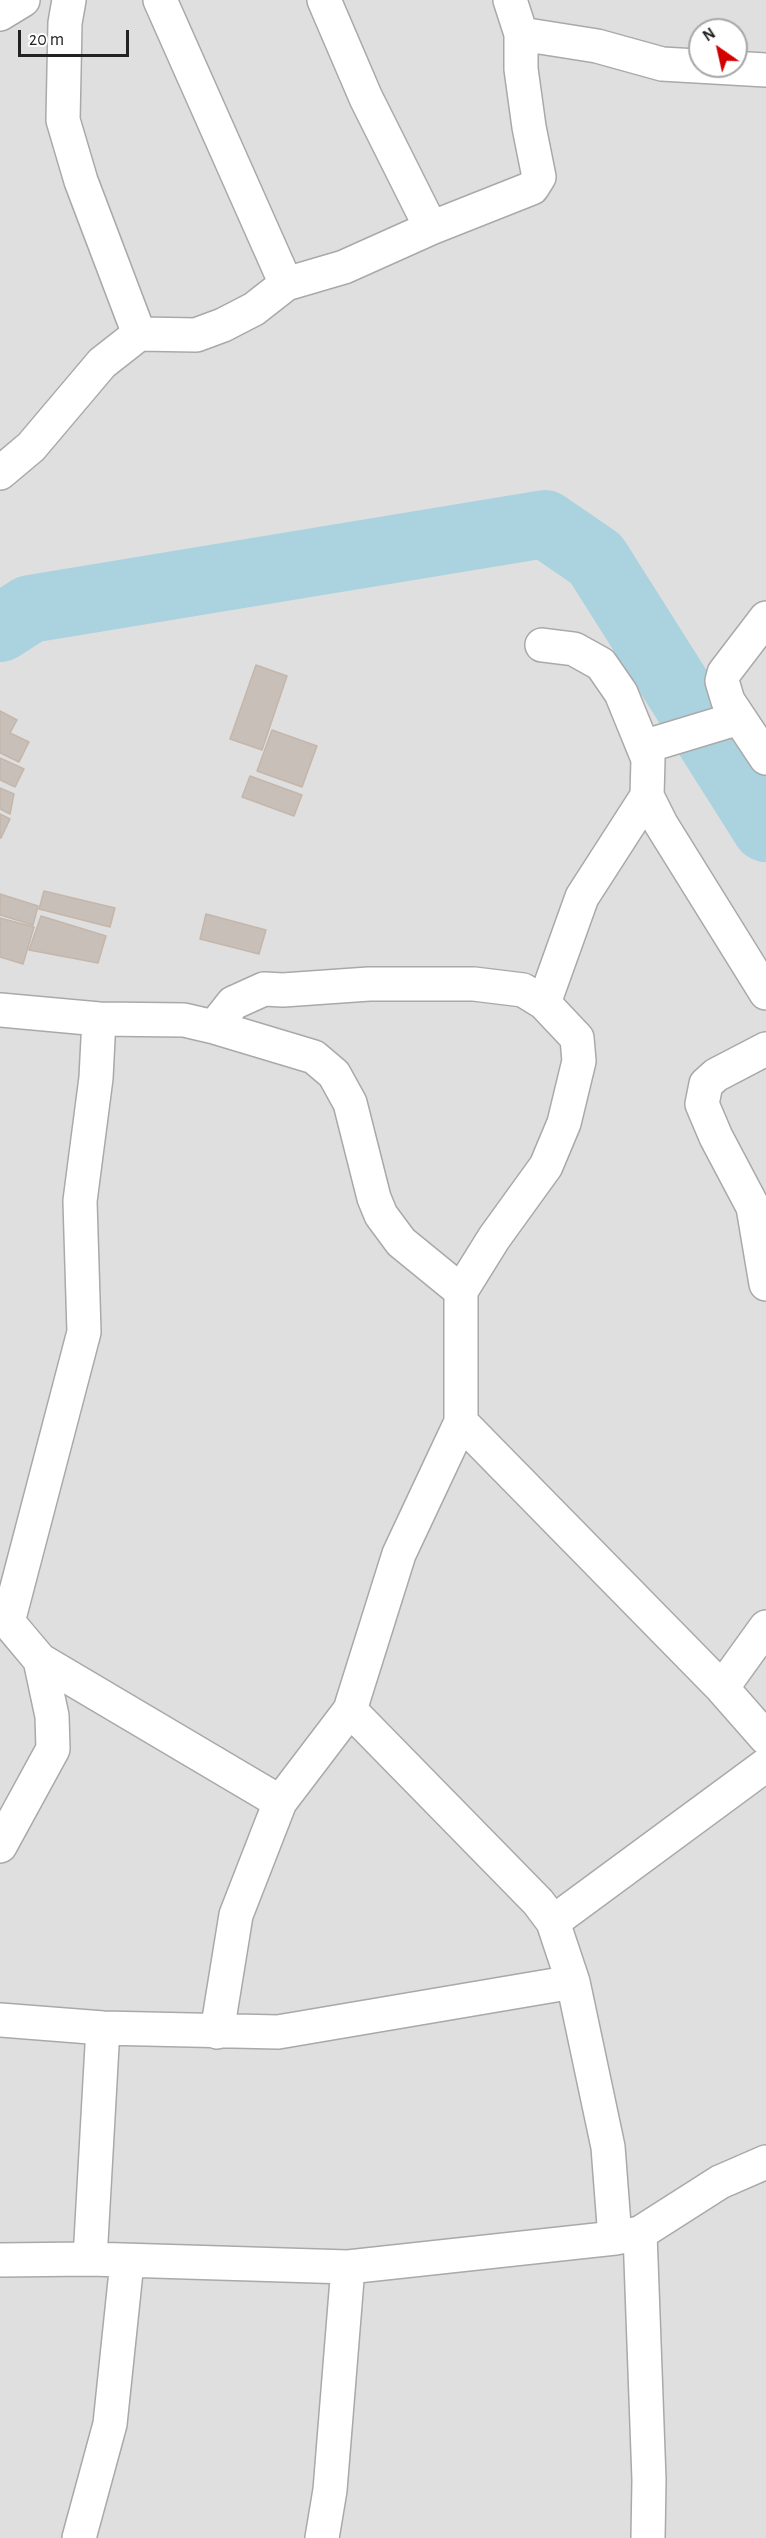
<!DOCTYPE html>
<style>
body{margin:0}
#map{position:relative;width:766px;height:2538px;overflow:hidden;background:#f2efe9;font-family:"Alegreya Sans",sans-serif}
canvas{display:block}
.north{position:absolute;left:688px;top:18px;width:60px;height:60px;box-sizing:border-box;background:#fff;border:2px solid #a7a7a7;border-radius:50%;rotate:326deg;font-size:16px;font-weight:700;line-height:24px;text-align:center;color:#222}
.north::after{content:'';display:block;margin:auto;width:21px;height:27px;background:#d40000;clip-path:polygon(50% 0,100% 100%,50% 72%,0 100%)}
.scale{position:absolute;left:18px;top:30px;width:111px;height:27px;box-sizing:border-box;border:3px solid #222;border-top:0;padding-left:8px;font-size:18px;line-height:21px;white-space:nowrap;color:#222;-webkit-text-stroke:4px #fff;paint-order:stroke}
</style>
<div id="map">
<canvas width="766" height="2538"></canvas>
<div class="north">N</div>
<div class="scale">20 m</div>
</div>
<script>
const ctx = document.querySelector('canvas').getContext('2d');
ctx.lineJoin = 'round';
function paint(path, color) {
  ctx.fillStyle = color;
  ctx.fill(path, 'evenodd');
}
function toPath(rows) {
  const path = new Path2D();
  for (const r of rows) {
    path.moveTo(r[0], r[1]);
    for (let i = 2; i < r.length; i += 2) path.lineTo(r[i], r[i + 1]);
  }
  return path;
}
function trace(path, color, width, dash) {
  ctx.strokeStyle = color;
  ctx.lineWidth = width;
  ctx.lineCap = dash ? 'butt' : 'round';
  ctx.setLineDash(dash || []);
  ctx.stroke(path);
}
paint(toPath([
 [0,0,766,0,766,2538,0,2538],
 [700,30,736,30,736,66,700,66]
]), '#e0dfdf');
trace(toPath([
 [0,628,30,609,545,524,596,559,766,828]
]), '#aad3df', 68);
const building = toPath([
 [256,665,287,676,262,750,230,739,256,665],
 [0,711,17,720,10,733,29,742,19,762,0,753,0,711],
 [272,730,317,746,302,787,257,771,272,730],
 [0,758,24,769,15,787,0,780,0,758],
 [250,776,302,795,294,816,242,797,250,776],
 [0,788,14,794,10,814,0,809,0,788],
 [0,814,10,819,1,838,0,838,0,814],
 [44,891,115,908,110,927,39,909,44,891],
 [0,894,38,906,33,925,0,915,0,894],
 [206,914,266,930,259,954,200,939,206,914],
 [41,916,106,936,98,963,29,950,41,916],
 [0,918,34,927,23,964,0,957,0,918]
]);
paint(building, '#c7bfb8');
trace(building, '#c4b6ab', 1.5);
const street = toPath([
 [69,0,65,23,63,120,81,181,139,334],
 [160,0,286,284],
 [324,0,366,98,431,228],
 [0,14,23,0],
 [521,34,597,46,662,64,766,70],
 [0,473,31,447,102,363,139,334,196,335,223,325,254,309,286,284,344,267,431,228,532,188,539,177,529,127,521,69,521,34,510,0],
 [766,618,724,673,722,681,728,701,766,758],
 [542,645,574,649,601,664,621,693,648,759,647,796,661,824,766,993],
 [643,747,739,718],
 [544,1003,582,897,647,796],
 [0,1010,99,1019,184,1020,214,1027,314,1057,334,1074,350,1103,374,1198,381,1215,401,1242,461,1291,461,1422,399,1554,350,1710,280,1802,236,1915,217,2032],
 [214,1027,233,1003,264,989,283,990,369,984,474,984,523,990,544,1003,577,1038,579,1061,564,1123,546,1166,494,1238,461,1291],
 [766,1049,716,1075,706,1084,702,1104,716,1137,753,1207,766,1284],
 [461,1422,722,1688,766,1738],
 [0,1617,8,1622,40,1660,52,1716,53,1749,0,1846],
 [8,1622,84,1332,80,1201,96,1078,99,1019],
 [40,1660,280,1802],
 [722,1688,766,1627],
 [350,1710,538,1902,553,1922,573,1982,608,2147,615,2238],
 [553,1922,766,1765],
 [0,2020,103,2028,278,2032,573,1982],
 [640,2233,649,2480,648,2538],
 [90,2259,103,2028],
 [0,2260,90,2259,348,2267,615,2238,640,2233,720,2182,766,2162],
 [79,2538,110,2424,127,2262],
 [322,2538,330,2490,348,2267]
]);
trace(street, '#a9a9a9', 36);
trace(street, '#fff', 33);
</script>
